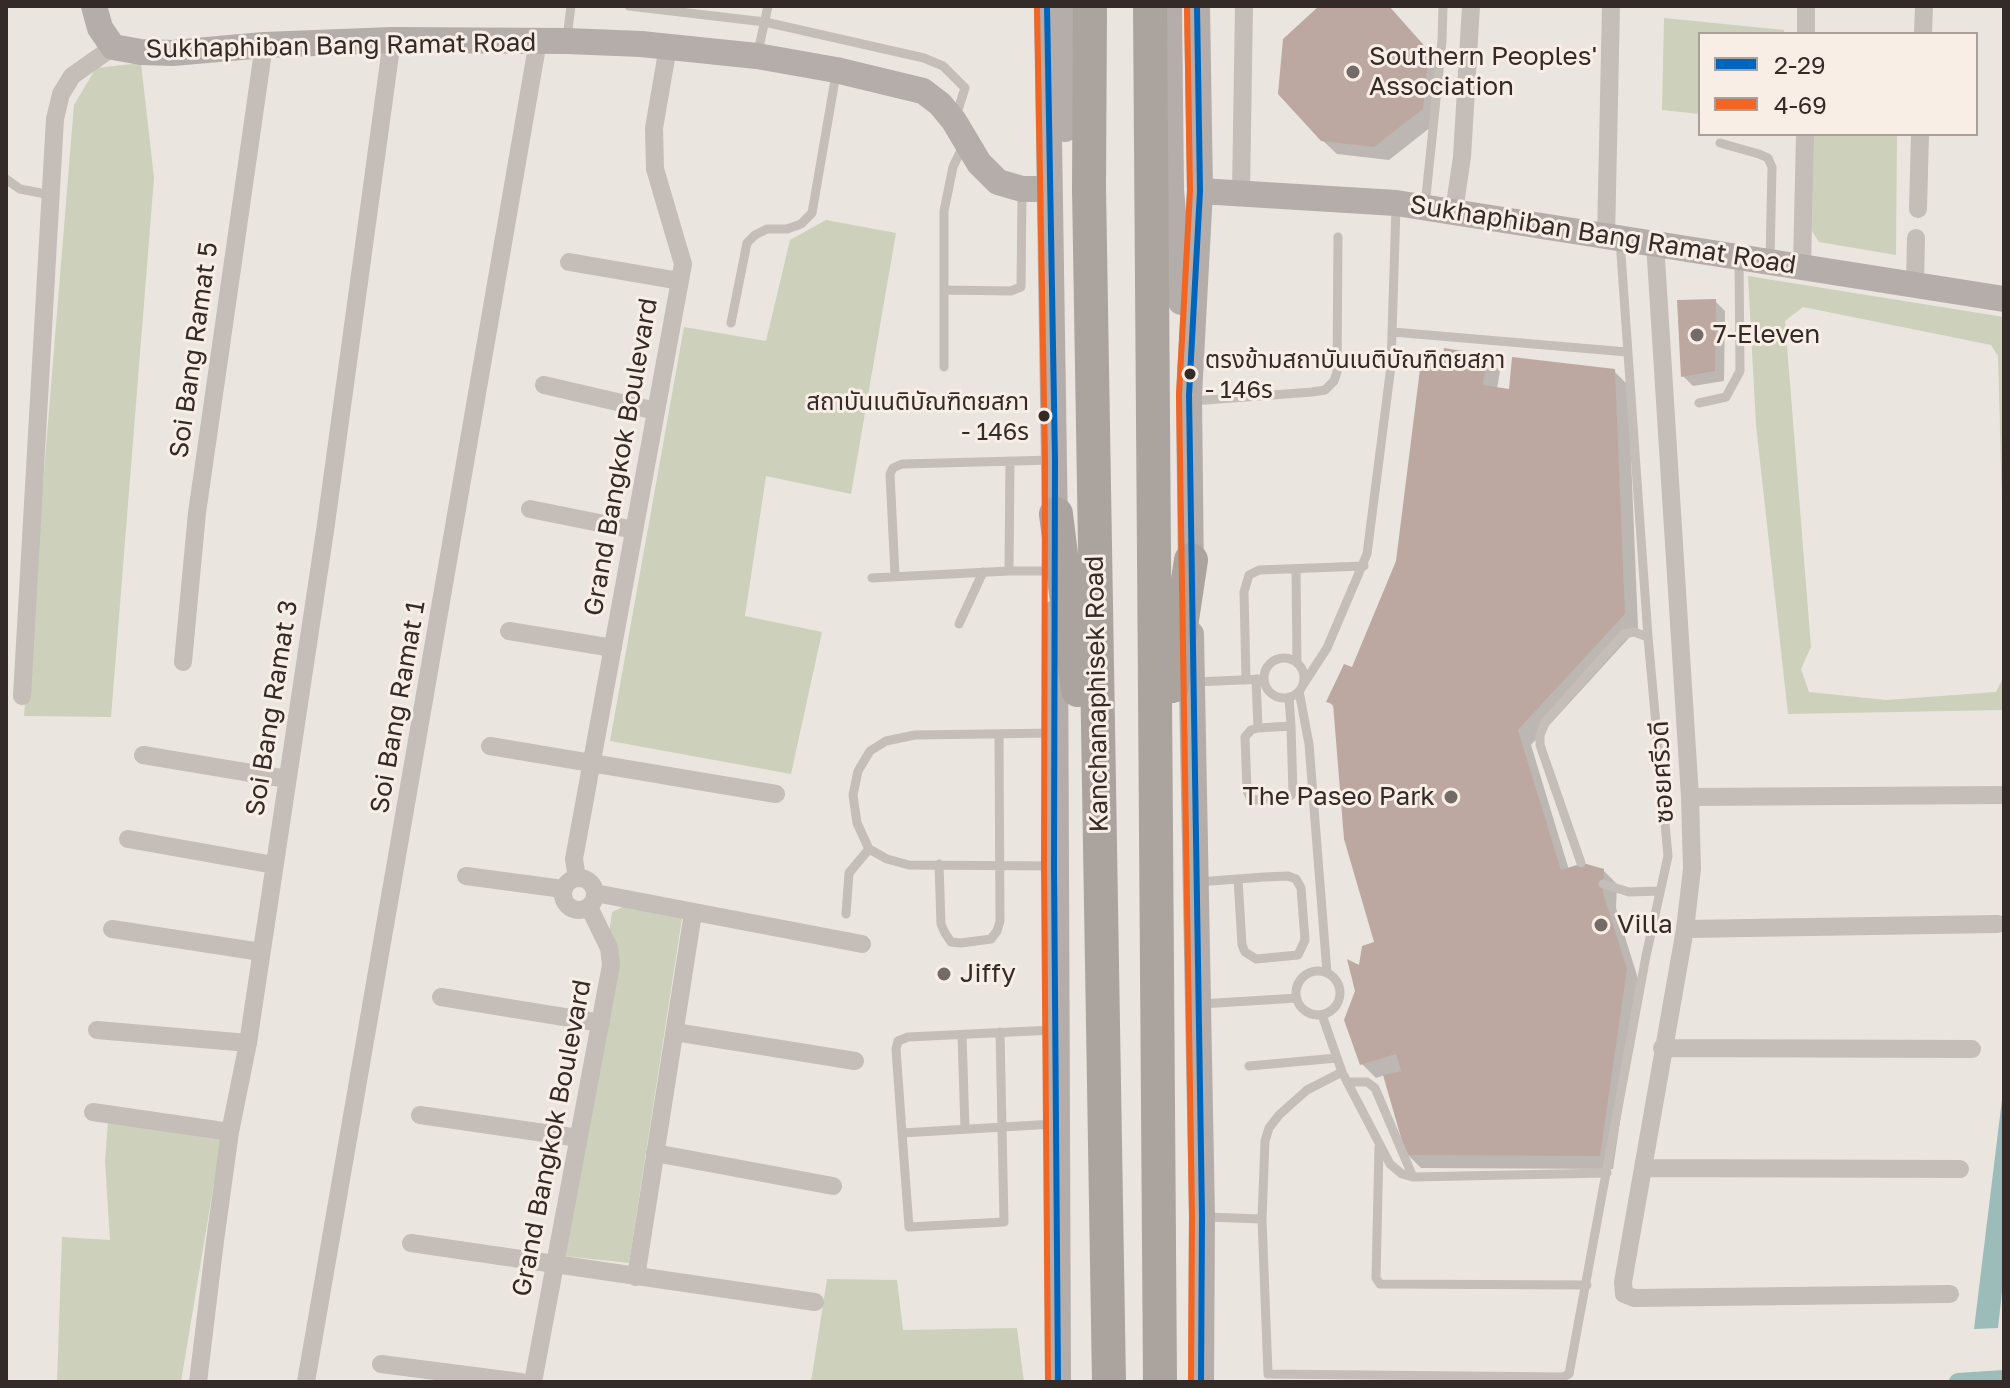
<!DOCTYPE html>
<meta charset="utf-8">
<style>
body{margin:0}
#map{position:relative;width:2010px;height:1388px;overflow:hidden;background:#ebe5df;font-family:"Golos Text",sans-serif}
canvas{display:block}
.frame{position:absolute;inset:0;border:8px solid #342a27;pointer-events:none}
.legend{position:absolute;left:1698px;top:32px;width:280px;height:104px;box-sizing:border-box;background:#f8eee6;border:2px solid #aaa09a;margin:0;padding:10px 14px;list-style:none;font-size:24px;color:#342a27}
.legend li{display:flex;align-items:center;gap:16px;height:40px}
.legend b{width:40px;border:2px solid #aaa09a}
</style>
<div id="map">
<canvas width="2010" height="1388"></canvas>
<div class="frame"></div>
<ul class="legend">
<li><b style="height:10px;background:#0065bd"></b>2-29</li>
<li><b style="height:10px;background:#f26522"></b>4-69</li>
</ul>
</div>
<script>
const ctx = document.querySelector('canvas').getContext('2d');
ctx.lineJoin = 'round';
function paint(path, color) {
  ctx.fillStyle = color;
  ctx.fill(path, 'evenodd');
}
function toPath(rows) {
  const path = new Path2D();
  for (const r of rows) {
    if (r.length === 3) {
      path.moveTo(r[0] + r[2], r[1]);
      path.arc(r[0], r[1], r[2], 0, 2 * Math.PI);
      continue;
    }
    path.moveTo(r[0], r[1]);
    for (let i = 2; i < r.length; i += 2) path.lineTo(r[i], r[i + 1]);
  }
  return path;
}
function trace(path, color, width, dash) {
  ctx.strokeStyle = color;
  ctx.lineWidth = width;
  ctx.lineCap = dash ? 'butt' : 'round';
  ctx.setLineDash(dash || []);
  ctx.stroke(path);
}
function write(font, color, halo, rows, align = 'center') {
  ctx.font = font + ' "Golos Text","Noto Sans Thai",sans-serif';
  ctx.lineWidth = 6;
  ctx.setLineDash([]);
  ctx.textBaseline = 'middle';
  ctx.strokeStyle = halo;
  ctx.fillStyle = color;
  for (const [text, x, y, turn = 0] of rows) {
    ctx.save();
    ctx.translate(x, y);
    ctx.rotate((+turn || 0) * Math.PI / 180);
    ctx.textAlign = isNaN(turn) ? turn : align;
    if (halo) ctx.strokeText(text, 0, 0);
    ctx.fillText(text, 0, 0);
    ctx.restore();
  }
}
paint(toPath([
 [1664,18,1784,30,1784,34,1700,34,1700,114,1662,110],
 [141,63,154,178,111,717,24,716,74,105,96,68],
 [1813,134,1897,134,1896,255,1819,242,1812,231],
 [826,220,896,233,851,494,766,476,745,616,822,632,791,774,610,741,684,327,766,341,790,240],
 [1748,276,2004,317,2004,579,1998,356,1991,345,1803,307,1785,321,1811,647,1801,669,1809,692,1886,700,1996,692,2004,676,2004,710,1788,714,1756,425],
 [625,906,682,918,629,1263,564,1256,612,912],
 [108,1122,221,1140,181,1382,57,1382,62,1237,110,1240,105,1161],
 [827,1279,897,1280,903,1330,1017,1328,1024,1382,811,1382]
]), '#cdd0ba');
paint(toPath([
 [2004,1083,2004,1274,1998,1328,1974,1329]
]), '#9cbcb9');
paint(toPath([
 [1322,6,1387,6,1442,66,1436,123,1389,160,1337,154,1322,140],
 [1715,301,1725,311,1724,381,1693,386,1683,376],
 [1486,357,1500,371,1497,389,1511,391,1614,371,1628,385,1638,628,1531,745,1569,870,1603,870,1617,884,1616,908,1640,985,1613,1169,1421,1168,1407,1154,1385,1075,1376,1078,1362,1064,1358,991,1376,943,1335,708,1328,701,1353,669,1398,562,1444,367]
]), '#0003');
trace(toPath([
 [1958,1382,2004,1379]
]), '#9cbcb9', 18);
paint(toPath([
 [1319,6,1389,6,1429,51,1423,109,1374,147,1321,141,1278,94,1283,39],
 [1716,299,1715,371,1681,377,1677,300],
 [1444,348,1487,355,1483,385,1509,389,1512,357,1615,369,1625,614,1518,730,1561,870,1583,863,1604,869,1603,893,1627,969,1600,1156,1406,1155,1383,1075,1401,1071,1396,1054,1360,1065,1344,1020,1355,991,1347,959,1359,965,1362,946,1374,942,1344,839,1333,704,1326,702,1344,664,1352,667,1396,561,1421,361,1442,365]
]), '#bda8a1');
trace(toPath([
 [629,6,765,22,924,58,943,66,965,88,956,116],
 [567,38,571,6],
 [758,52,768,6],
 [1720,143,1759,154,1768,158,1772,167,1770,260],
 [6,179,20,189,51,195],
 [1425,206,1442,41,1443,6],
 [944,290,1011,291,1021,287,1022,192],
 [731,323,747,243,755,235,767,229,787,229,801,224,812,213,836,74],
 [1393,332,1627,352],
 [944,367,944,211,953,167,964,144],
 [1193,401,1312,392,1325,390,1334,381,1337,372,1338,237],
 [1699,403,1726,397,1740,371,1739,259],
 [1296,569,1297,663],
 [1009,571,1010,461],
 [895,575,890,474,893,468,902,464,1053,460],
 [872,578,1009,571,1055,571],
 [959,624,983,572],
 [1284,678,20],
 [1256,679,1258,728],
 [1246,680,1244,592,1249,575,1259,570,1364,566],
 [1195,682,1264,679],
 [1303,685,1327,648,1367,554,1391,366,1396,207],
 [1299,691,1309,744,1327,973],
 [1289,697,1291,726],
 [1291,726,1293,793,1290,796,1255,800,1250,797,1247,791,1245,737,1251,730,1258,728,1291,726],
 [1053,733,915,735,886,741,870,751,858,771,853,795,857,823,869,849,887,859,909,865,1054,866],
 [1581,863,1540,745,1540,735,1546,721,1624,634,1634,632,1648,637],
 [939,864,941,924,945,933,951,942,961,943,991,939,997,931,1000,921,999,735],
 [1197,882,1238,879,1264,877,1288,876,1296,879,1301,888,1305,940,1298,955,1256,959,1245,952,1242,945,1238,879],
 [1603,884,1629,892,1659,891],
 [846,914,849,873,869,849],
 [1318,993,22],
 [1201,1004,1297,998],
 [1322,1015,1342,1072,1390,1164,1402,1174,1413,1177,1607,1173],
 [1053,1030,908,1037,898,1041,896,1049,902,1133,1054,1124],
 [962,1035,965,1129],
 [1249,1066,1337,1058],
 [1347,1082,1367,1082,1375,1088,1413,1177],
 [902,1133,909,1227,1004,1222,1000,1032],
 [1379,1147,1376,1278,1380,1284,1587,1285],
 [1205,1217,1262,1219,1268,1374,1563,1377,1569,1374,1646,956,1668,856,1648,637,1620,240],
 [1262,1219,1265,1141,1269,1128,1279,1115,1307,1090,1342,1072]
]), '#c4bdb8', 9);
trace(toPath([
 [1806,34,1806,6],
 [1923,34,1924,6],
 [1241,192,1244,6],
 [1918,209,1920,134],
 [1454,211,1462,157,1471,6],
 [1606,238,1611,6],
 [1655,243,1690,797,1692,869,1685,929,1623,1282,1624,1294,1634,1298,1950,1294],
 [569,262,680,281],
 [1802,265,1805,134],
 [1915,285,1916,238],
 [544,385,656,411],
 [530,509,634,530],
 [509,631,613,648],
 [183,662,197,513,264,45],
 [22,696,55,119,61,94,72,76,113,47],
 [490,746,776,794],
 [143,755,287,779],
 [1690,797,2004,795],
 [128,839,274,865],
 [466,876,563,889],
 [579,894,16],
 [577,878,574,859,683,264,655,169,654,128,668,47],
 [595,893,862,944],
 [112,929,261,952],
 [1685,929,1998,924],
 [441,997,601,1023],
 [97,1030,248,1043],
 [675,1032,855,1061],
 [1662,1048,1972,1049],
 [93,1112,230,1132],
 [420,1115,579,1138],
 [655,1153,833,1186],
 [1644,1168,1960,1169],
 [411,1243,815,1302],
 [636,1277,693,913],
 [381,1364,521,1382],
 [198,1382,215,1241,230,1132,248,1043,325,531,392,40],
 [306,1382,538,41],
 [533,1382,611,965,609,948,589,907]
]), '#c4bdb8', 18);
trace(toPath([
 [94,6,100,28,113,47,141,52,173,53,264,45,392,40,567,41,641,44,757,56,836,70,923,91,940,104,954,121,979,163,998,182,1022,189,1049,189],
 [1047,6,1055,530],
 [1169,6,1171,190,1181,302],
 [1065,129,1065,6],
 [1200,191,1396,203,2004,299],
 [1191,579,1189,395,1200,191,1197,6],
 [1055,613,1058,1382],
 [1191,634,1202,1216,1201,1382]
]), '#b4ada9', 26);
trace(toPath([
 [1090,6,1089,188,1109,1382],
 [1150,6,1160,1382],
 [1056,514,1078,690],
 [1172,686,1191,560]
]), '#aaa39e', 34);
trace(toPath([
 [1047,6,1055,460,1054,866,1058,1382],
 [1197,6,1200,191,1189,395,1202,1216,1201,1382]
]), '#0065bd', 6);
trace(toPath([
 [1037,6,1045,460,1044,866,1048,1382],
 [1187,6,1190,191,1179,395,1192,1216,1191,1382]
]), '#f26522', 6);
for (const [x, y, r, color] of [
 [1353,72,8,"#746b67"],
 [1697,335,8,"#746b67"],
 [1190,374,7,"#342a27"],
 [1044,416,7,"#342a27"],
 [1451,797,8,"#746b67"],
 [1601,925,8,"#746b67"],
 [944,974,8,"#746b67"]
]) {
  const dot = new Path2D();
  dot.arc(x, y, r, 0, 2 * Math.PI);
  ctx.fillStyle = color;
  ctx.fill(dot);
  trace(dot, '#f8eee6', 3);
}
write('24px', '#342a27', '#f8eee6', [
 ["ตรงข้ามสถาบันเนติบัณฑิตยสภา",1205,360],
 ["- 146ร",1205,390],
 ["สถาบันเนติบัณฑิตยสภา",1029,402,"right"],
 ["- 146ร",1029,432,"right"]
], 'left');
write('26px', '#342a27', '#f8eee6', [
 ["Sukhaphiban Bang Ramat Road",341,46,-1],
 ["Sukhaphiban Bang Ramat Road",1603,235,9],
 ["Soi Bang Ramat 5",194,350,-82],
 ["Grand Bangkok Boulevard",621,457,-80],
 ["Kanchanaphisek Road",1097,694,-91],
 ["Soi Bang Ramat 1",398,707,-80],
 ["Soi Bang Ramat 3",272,708,-81],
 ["ซอยศรีวดี",1662,772,-93],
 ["Grand Bangkok Boulevard",552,1138,-79]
]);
write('26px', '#342a27', '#f8eee6', [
 ["Southern Peoples'",1369,57],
 ["Association",1369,87],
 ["7-Eleven",1713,335],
 ["The Paseo Park",1435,797,"right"],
 ["Villa",1617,925],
 ["Jiffy",960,974]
], 'left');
</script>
